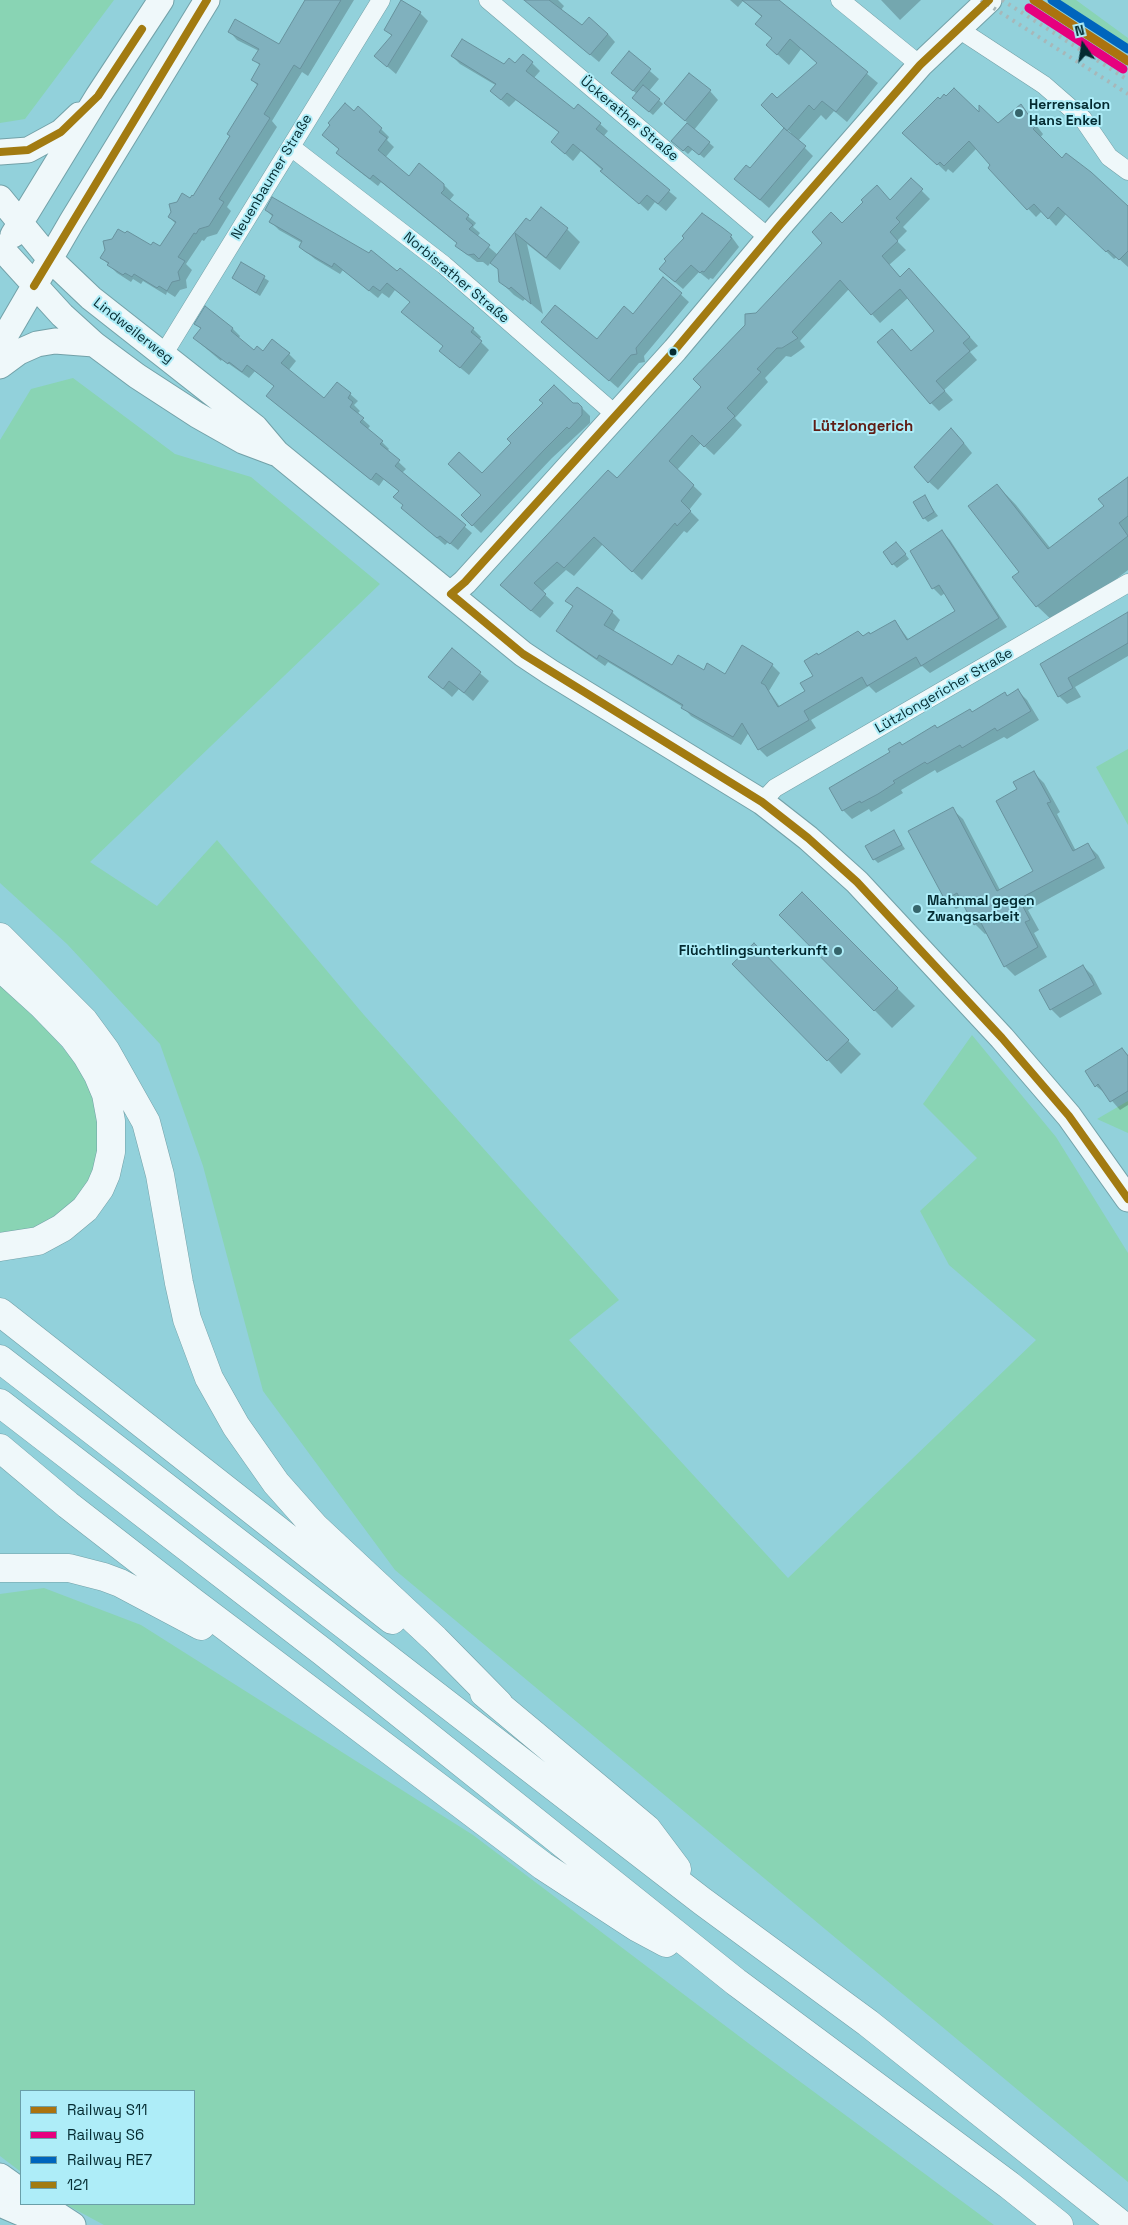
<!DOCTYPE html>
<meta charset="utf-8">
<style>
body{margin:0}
#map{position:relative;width:1128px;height:2225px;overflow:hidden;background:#92d1db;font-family:"Space Grotesk",sans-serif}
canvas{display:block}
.legend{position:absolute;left:20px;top:2090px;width:175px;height:115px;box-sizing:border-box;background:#aeedf8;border:1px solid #6a9fa8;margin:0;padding:6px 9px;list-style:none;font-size:15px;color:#042b31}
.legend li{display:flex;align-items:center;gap:10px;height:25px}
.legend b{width:25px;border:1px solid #6a9fa8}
.north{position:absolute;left:1058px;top:20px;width:50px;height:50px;-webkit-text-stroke:4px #aeedf8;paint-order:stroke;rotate:347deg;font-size:14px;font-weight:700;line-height:20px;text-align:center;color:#042b31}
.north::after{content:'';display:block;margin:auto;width:18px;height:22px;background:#042b31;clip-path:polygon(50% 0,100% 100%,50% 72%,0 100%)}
</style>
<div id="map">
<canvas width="1128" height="2225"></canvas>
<ul class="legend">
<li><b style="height:6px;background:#ab730f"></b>Railway S11</li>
<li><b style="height:6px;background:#e6007e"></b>Railway S6</li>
<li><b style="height:6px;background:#0065bd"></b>Railway RE7</li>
<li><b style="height:6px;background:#a27b11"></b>121</li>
</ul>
<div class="north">N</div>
</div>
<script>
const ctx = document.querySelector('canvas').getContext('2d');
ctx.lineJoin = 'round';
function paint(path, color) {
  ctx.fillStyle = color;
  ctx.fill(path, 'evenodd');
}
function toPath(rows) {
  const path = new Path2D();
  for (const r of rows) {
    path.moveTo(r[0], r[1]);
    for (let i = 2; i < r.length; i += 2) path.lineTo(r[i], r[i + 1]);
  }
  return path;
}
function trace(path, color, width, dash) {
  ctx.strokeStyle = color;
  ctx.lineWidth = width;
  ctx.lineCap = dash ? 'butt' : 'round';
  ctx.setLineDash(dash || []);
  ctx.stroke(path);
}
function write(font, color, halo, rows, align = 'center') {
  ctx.font = font + ' "Space Grotesk",sans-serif';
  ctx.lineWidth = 4;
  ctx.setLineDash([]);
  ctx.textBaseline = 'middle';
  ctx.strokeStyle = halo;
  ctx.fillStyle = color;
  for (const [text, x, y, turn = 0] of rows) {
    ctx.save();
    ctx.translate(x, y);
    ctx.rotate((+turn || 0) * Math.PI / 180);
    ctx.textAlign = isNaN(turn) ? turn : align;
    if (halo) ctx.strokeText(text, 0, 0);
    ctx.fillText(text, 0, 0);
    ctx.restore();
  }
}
paint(toPath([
 [0,0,114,0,25,119,0,123],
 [1050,0,1076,0,1128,38,1128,51],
 [73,378,175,454,251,477,380,584,90,862,157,906,217,840,364,1015,619,1300,569,1340,788,1578,1036,1340,949,1265,920,1211,977,1158,923,1104,972,1035,1056,1137,1128,1253,1128,2182,395,1570,263,1391,203,1166,160,1044,67,944,0,883,0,440,31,389],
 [1128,749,1128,825,1096,767],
 [0,984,49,1032,76,1063,91,1088,102,1137,88,1187,47,1225,0,1237],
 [1128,1101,1128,1133,1097,1119],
 [44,1588,141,1625,473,1835,756,2049,994,2225,104,2225,65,2204,194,2204,194,2091,21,2091,21,2172,0,2156,0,1594]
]), '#89d4b4');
paint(toPath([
 [313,0,354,0,308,76,302,72,272,121,277,127,227,207,231,211,217,234,207,237,204,241,202,240,186,264,192,270,186,280,187,288,180,290,175,297,167,292,166,295,143,281,141,284,133,279,131,282,117,273,102,258,152,247,160,248,176,224,169,217,194,198,258,86,252,80,260,66,254,59,259,51,237,40,230,32,279,45],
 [531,0,558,0,564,6,561,10,582,27,608,34,615,42,599,62,536,10,529,3],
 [730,0,778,0,878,83,847,122,834,111,826,120,821,115,798,141,813,156,769,208,745,187,750,170,791,133,763,105,777,99,818,64,801,49,789,65,767,45,773,39,757,24,762,17,743,1,738,7],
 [881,0,921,0,900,20],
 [420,13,428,21,396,74,375,56,392,36,385,29],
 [629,53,659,79,649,91,663,104,653,115,637,102,637,94,622,81],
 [452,56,504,66,532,63,540,71,533,79,574,111,600,124,608,131,603,137,677,198,666,211,655,202,648,211,581,151,573,161,552,142,560,133,516,100,509,107,500,99,497,86,460,64],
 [710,91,718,100,694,130,714,147,704,158,693,149,688,154,673,141,688,123,674,112],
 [1021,106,1043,134,1040,138,1062,160,1128,207,1128,267,1117,257,1114,259,1067,213,1056,226,1042,211,1036,217,989,168,992,165,977,148,953,173,948,169,946,172,912,140,981,115,998,125],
 [381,129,389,137,387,140,394,147,385,158,410,178,420,165,446,187,454,195,449,201,476,223,473,227,480,233,477,237,498,255,526,220,530,223,567,229,580,242,560,270,527,244,543,314,525,299,523,301,514,295,501,282,499,270,491,262,488,266,483,262,477,262,465,253,457,245,458,244,381,182,378,186,346,161,338,153,340,150,323,135],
 [911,180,930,199,903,227,907,231,897,241,906,250,889,265,901,278,918,279,978,346,970,352,977,360,944,390,953,400,939,411,931,403,912,352,936,331,908,298,880,323,849,289,800,341,805,347,791,357,786,356,765,378,768,382,735,418,742,425,733,435,714,455,701,443,677,470,702,494,689,510,699,520,687,533,684,531,642,580,603,544,574,576,566,570,542,592,554,603,540,618,510,594,501,585,617,480,702,387,757,314,842,224,891,201],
 [266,210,473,329,481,337,479,340,489,350,469,375,440,351,444,346,411,302,395,290,389,298,382,293,378,298,343,270,340,274,315,259,300,247,302,243,279,230,271,222,273,217],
 [708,217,731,236,739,247,713,279,710,278,709,280,699,272,683,289,669,277],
 [242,264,269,281,260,296,233,278],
 [664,279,689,302,644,356,645,362,639,363,618,388,551,330,597,341,633,315],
 [206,308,233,329,240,336,238,339,254,352,289,354,296,361,288,371,324,400,350,394,358,401,354,405,360,411,357,414,370,426,367,430,382,442,389,449,387,451,406,469,402,473,472,533,458,550,448,542,445,545,410,515,400,492,384,479,379,486,275,403,275,387,255,371,249,378,222,359,221,361,202,345,195,338,202,330,196,324],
 [573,404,578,404,590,416,590,423,552,458,481,533,462,515,482,495,482,475,512,443],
 [960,438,972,453,938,490,929,482],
 [1128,478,1128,570,1057,625,1037,606,1021,572,997,485,1016,505,1051,549,1106,506],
 [924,497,938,516,928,522,924,518],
 [942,532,950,540,1007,627,930,673,922,666,876,693,869,686,811,720,816,728,767,757,759,749,749,732,741,745,691,716,683,707,608,662,605,666,566,639,558,631,573,607,567,601,578,588,612,612,620,620,613,632,673,667,726,676,772,665,780,673,769,691,780,707,807,692,815,676,818,656,870,635,895,621,909,640,957,612,945,593,941,596,933,588],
 [900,547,909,559,897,568,893,564],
 [1128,614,1128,656,1075,687,1081,697,1067,704,1059,696,1042,665],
 [452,649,489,681,473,701,459,689,452,697,429,677],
 [1018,691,1027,700,1039,720,1007,739,1004,737,937,773,935,770,901,790,903,793,871,812,869,809,852,819,843,810,903,746],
 [1034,773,1044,783,1060,812,1057,814,1076,851,1087,844,1098,855,1105,868,1028,910,1039,930,1034,933,1047,957,1015,976,1005,966,987,933,985,934,975,924,965,904,956,909,946,899,952,809,963,819,1000,890,1035,872,1019,790],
 [894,832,905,849,878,863,874,859],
 [802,893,915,1006,892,1028,780,915],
 [768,958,861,1054,841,1074,828,1060],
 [1083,966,1092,975,1102,994,1060,1018,1051,1009],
 [1122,1049,1128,1055,1128,1105,1120,1110,1106,1094,1096,1086]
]), '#0003');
const building = toPath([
 [305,0,341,0,300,69,294,65,264,114,270,118,219,199,224,202,209,226,199,229,196,234,194,233,178,257,185,261,178,272,180,280,172,282,167,291,159,286,157,288,134,274,132,277,125,273,123,275,107,265,109,263,100,258,105,250,103,241,112,239,118,229,125,233,127,231,151,245,153,242,160,246,176,222,168,217,171,212,169,204,177,202,182,193,190,198,192,195,193,196,230,136,227,134,258,84,251,80,260,64,252,60,259,49,228,32,235,19,279,44,305,0],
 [401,0,421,12,387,67,374,56,392,35,384,30,401,0],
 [524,0,549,0,582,25,589,17,608,34,590,55,524,0],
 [742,0,779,0,868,72,836,112,822,101,814,110,809,105,787,131,761,105,772,93,777,98,817,63,790,39,777,55,766,45,772,38,755,24,762,16,742,0],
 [462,39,504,64,509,58,515,63,523,54,533,62,526,71,574,109,578,104,601,123,596,129,670,190,658,204,647,195,639,204,600,171,603,169,573,144,565,154,551,142,559,132,507,93,501,100,490,91,496,84,451,56,462,39],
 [629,51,651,69,633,91,611,73,629,51],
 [689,73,711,90,685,121,664,103,689,73],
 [643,85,660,99,649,112,632,98,643,85],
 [954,88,979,112,979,105,998,123,1021,104,1036,126,1033,129,1062,158,1066,153,1091,172,1128,206,1128,251,1119,260,1108,250,1106,252,1058,207,1048,219,1034,204,1027,210,988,168,990,165,969,141,944,166,940,162,937,165,902,133,938,97,940,99,944,94,946,96,954,88],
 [345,103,354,111,358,106,382,128,379,132,387,138,378,150,409,176,419,163,444,184,444,190,441,193,469,215,466,219,473,225,469,229,490,245,479,259,474,254,468,255,455,246,457,243,373,175,370,179,336,153,339,149,322,135,330,125,328,123,345,103],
 [687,123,710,142,699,155,688,146,683,151,671,141,687,123],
 [784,128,806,146,760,200,734,179,746,165,750,168,784,128],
 [911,178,923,189,896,218,900,222,890,232,898,241,882,256,900,277,909,268,970,337,963,343,970,351,936,381,945,391,930,404,877,342,892,329,911,351,934,331,900,289,871,315,840,280,792,332,798,338,782,348,777,348,757,369,761,372,727,408,735,416,704,447,692,435,669,461,694,485,681,501,691,511,677,526,675,523,632,572,594,537,564,568,557,562,534,583,546,594,531,611,500,585,608,470,617,478,701,387,693,379,745,325,745,314,756,313,822,243,812,232,831,212,842,223,863,202,861,200,877,185,890,200,911,178],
 [272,197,369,253,371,250,397,271,400,268,474,328,471,332,482,341,460,368,439,351,443,346,401,312,410,302,387,283,380,291,373,286,369,291,334,263,332,267,306,252,299,247,302,241,269,222,273,215,265,210,272,197],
 [541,207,568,228,546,258,515,233,531,304,511,287,509,289,499,282,498,269,490,263,526,218,530,221,541,207],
 [702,213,723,228,732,235,730,237,732,238,704,272,702,271,700,273,691,265,675,282,659,269,666,261,664,259,684,238,682,236,702,213],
 [241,262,265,276,256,293,232,278,241,262],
 [663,277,682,293,636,348,637,354,631,355,609,381,541,322,555,305,597,339,624,306,633,314,663,277],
 [205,306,233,328,231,331,254,350,257,346,263,351,272,339,282,347,290,353,281,363,324,398,337,382,351,393,348,398,353,402,350,407,364,418,360,422,383,441,380,444,400,460,395,466,466,525,450,544,440,536,437,538,401,508,403,505,393,497,399,491,376,473,371,480,266,396,274,386,247,365,242,372,229,362,228,364,193,338,201,328,194,324,205,306],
 [554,385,573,403,578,403,582,407,582,415,569,429,567,427,544,450,472,526,461,515,481,495,448,464,459,452,482,473,511,443,507,439,543,403,539,400,554,385],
 [951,428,964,443,928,483,914,467,951,428],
 [1128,477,1128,516,1119,523,1128,536,1036,607,1012,577,1019,572,968,506,997,484,1048,549,1104,506,1098,499,1128,477],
 [925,495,934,512,923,519,913,502,925,495],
 [942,530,999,618,921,666,916,657,867,686,862,677,804,711,809,720,758,750,742,723,733,737,681,708,683,705,599,655,597,659,556,631,573,606,565,601,577,587,613,611,604,625,672,665,678,655,704,670,707,663,725,674,742,645,773,664,761,683,765,685,778,707,805,691,800,683,813,676,804,661,817,653,818,655,858,631,863,636,869,632,870,634,895,620,907,640,955,611,939,585,932,589,910,551,942,530],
 [896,542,906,554,892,565,883,552,896,542],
 [1128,612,1128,643,1068,678,1073,688,1058,697,1040,664,1128,612],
 [452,648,481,672,464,693,449,681,443,689,428,677,452,648],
 [1018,689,1031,711,997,731,995,728,962,748,960,745,927,764,925,762,893,781,895,783,878,794,861,803,860,801,842,811,829,788,890,752,888,749,900,742,902,745,935,725,937,728,970,709,972,712,1005,692,1007,696,1018,689],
 [1034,771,1051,802,1047,803,1073,851,1088,843,1096,858,1019,899,1030,920,1025,922,1038,947,1004,967,980,921,974,925,957,893,945,900,908,831,953,807,997,891,1033,871,996,801,1017,789,1013,782,1034,771],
 [894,830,902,845,873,860,865,846,894,830],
 [802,892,898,988,874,1011,779,915,802,892],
 [754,943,849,1040,827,1061,732,964,754,943],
 [1083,965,1094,985,1050,1010,1039,990,1083,965],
 [1122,1048,1128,1056,1128,1091,1110,1102,1098,1084,1095,1087,1085,1071,1122,1048]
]);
paint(building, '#80b1be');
trace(building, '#68929d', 1);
const street = toPath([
 [488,0,769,238],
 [840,0,920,65],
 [957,28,1044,85,1083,119,1109,157,1128,171],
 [291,147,444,265,616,415],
 [163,355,381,0],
 [762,802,775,788,1128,583]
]);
const secondary = toPath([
 [0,152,28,150,61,132,79,115],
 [0,198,50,259,91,298,255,427,277,453,523,654,550,672,762,802,808,838,857,882,1002,1038,1069,1116,1128,1199],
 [13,235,98,96,161,0],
 [0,247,62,315,94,344,137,376,197,415,243,441,275,453],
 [0,345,72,221,207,0],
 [0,366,19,352,37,344,55,341,94,344],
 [451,594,465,582,675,350,780,225,920,65,989,0],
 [0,2176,21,2191],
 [0,2204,49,2225],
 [41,2204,73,2225]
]);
const highway = toPath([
 [0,937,84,1021,106,1051,146,1122,160,1175,179,1283,187,1319,209,1378,236,1426,276,1483,315,1527,435,1639,499,1704],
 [0,967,41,1004,73,1037,87,1056,98,1075,106,1094,111,1121,111,1152,106,1174,100,1188,85,1209,62,1228,38,1241,0,1247],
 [0,1312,392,1620],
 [0,1359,702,1901,868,2023,1122,2225],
 [0,1403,323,1652,736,1982,1009,2185,1059,2225],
 [0,1448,68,1505,193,1602,543,1866,638,1928,666,1943],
 [0,1568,69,1568,104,1577,120,1583,201,1626],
 [484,1693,647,1829,677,1869]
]);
trace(street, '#73a1a8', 19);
trace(secondary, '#73a1a8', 27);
trace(highway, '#73a1a8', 29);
trace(street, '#eff8fa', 18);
trace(secondary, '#eff8fa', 25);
trace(highway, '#eff8fa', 28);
trace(toPath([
 [981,0,1128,94],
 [1002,0,1128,80]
]), '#a7b7b9', 4, [2.5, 5]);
trace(toPath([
 [0,152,28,150,61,132,98,96,142,29],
 [34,286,207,0],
 [451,594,523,654,762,802,808,838,857,882,1002,1038,1069,1116,1128,1199],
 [451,594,465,582,675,350,780,225,920,65,989,0]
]), '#a27b11', 8);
trace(toPath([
 [1034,0,1128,61]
]), '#ab730f', 9);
trace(toPath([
 [1029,8,1123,69]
]), '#e6007e', 9);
trace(toPath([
 [1052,0,1128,49]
]), '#0065bd', 9);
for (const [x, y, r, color] of [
 [1019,113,5,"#36656c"],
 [673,352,4.5,"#042b31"],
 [917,909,5,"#36656c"],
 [838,951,5,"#36656c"]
]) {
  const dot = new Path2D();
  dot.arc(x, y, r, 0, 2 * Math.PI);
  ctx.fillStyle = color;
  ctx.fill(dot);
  trace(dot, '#aeedf8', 2);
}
write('bold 14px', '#042b31', '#aeedf8', [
 ["Herrensalon",1029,105],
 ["Hans Enkel",1029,121],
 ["Mahnmal gegen",927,901],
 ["Zwangsarbeit",927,917],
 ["Flüchtlingsunterkunft",828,951,"right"]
], 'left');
write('14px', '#042b31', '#aeedf8', [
 ["Ückerather Straße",629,119,40],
 ["Neuenbaumer Straße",272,177,-59],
 ["Norbisrather Straße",456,278,40],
 ["Lindweilerweg",133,331,38],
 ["Lützlongericher Straße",944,691,-30]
]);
write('bold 15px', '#601c14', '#aeedf8', [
 ["Lützlongerich",863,427]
]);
</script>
